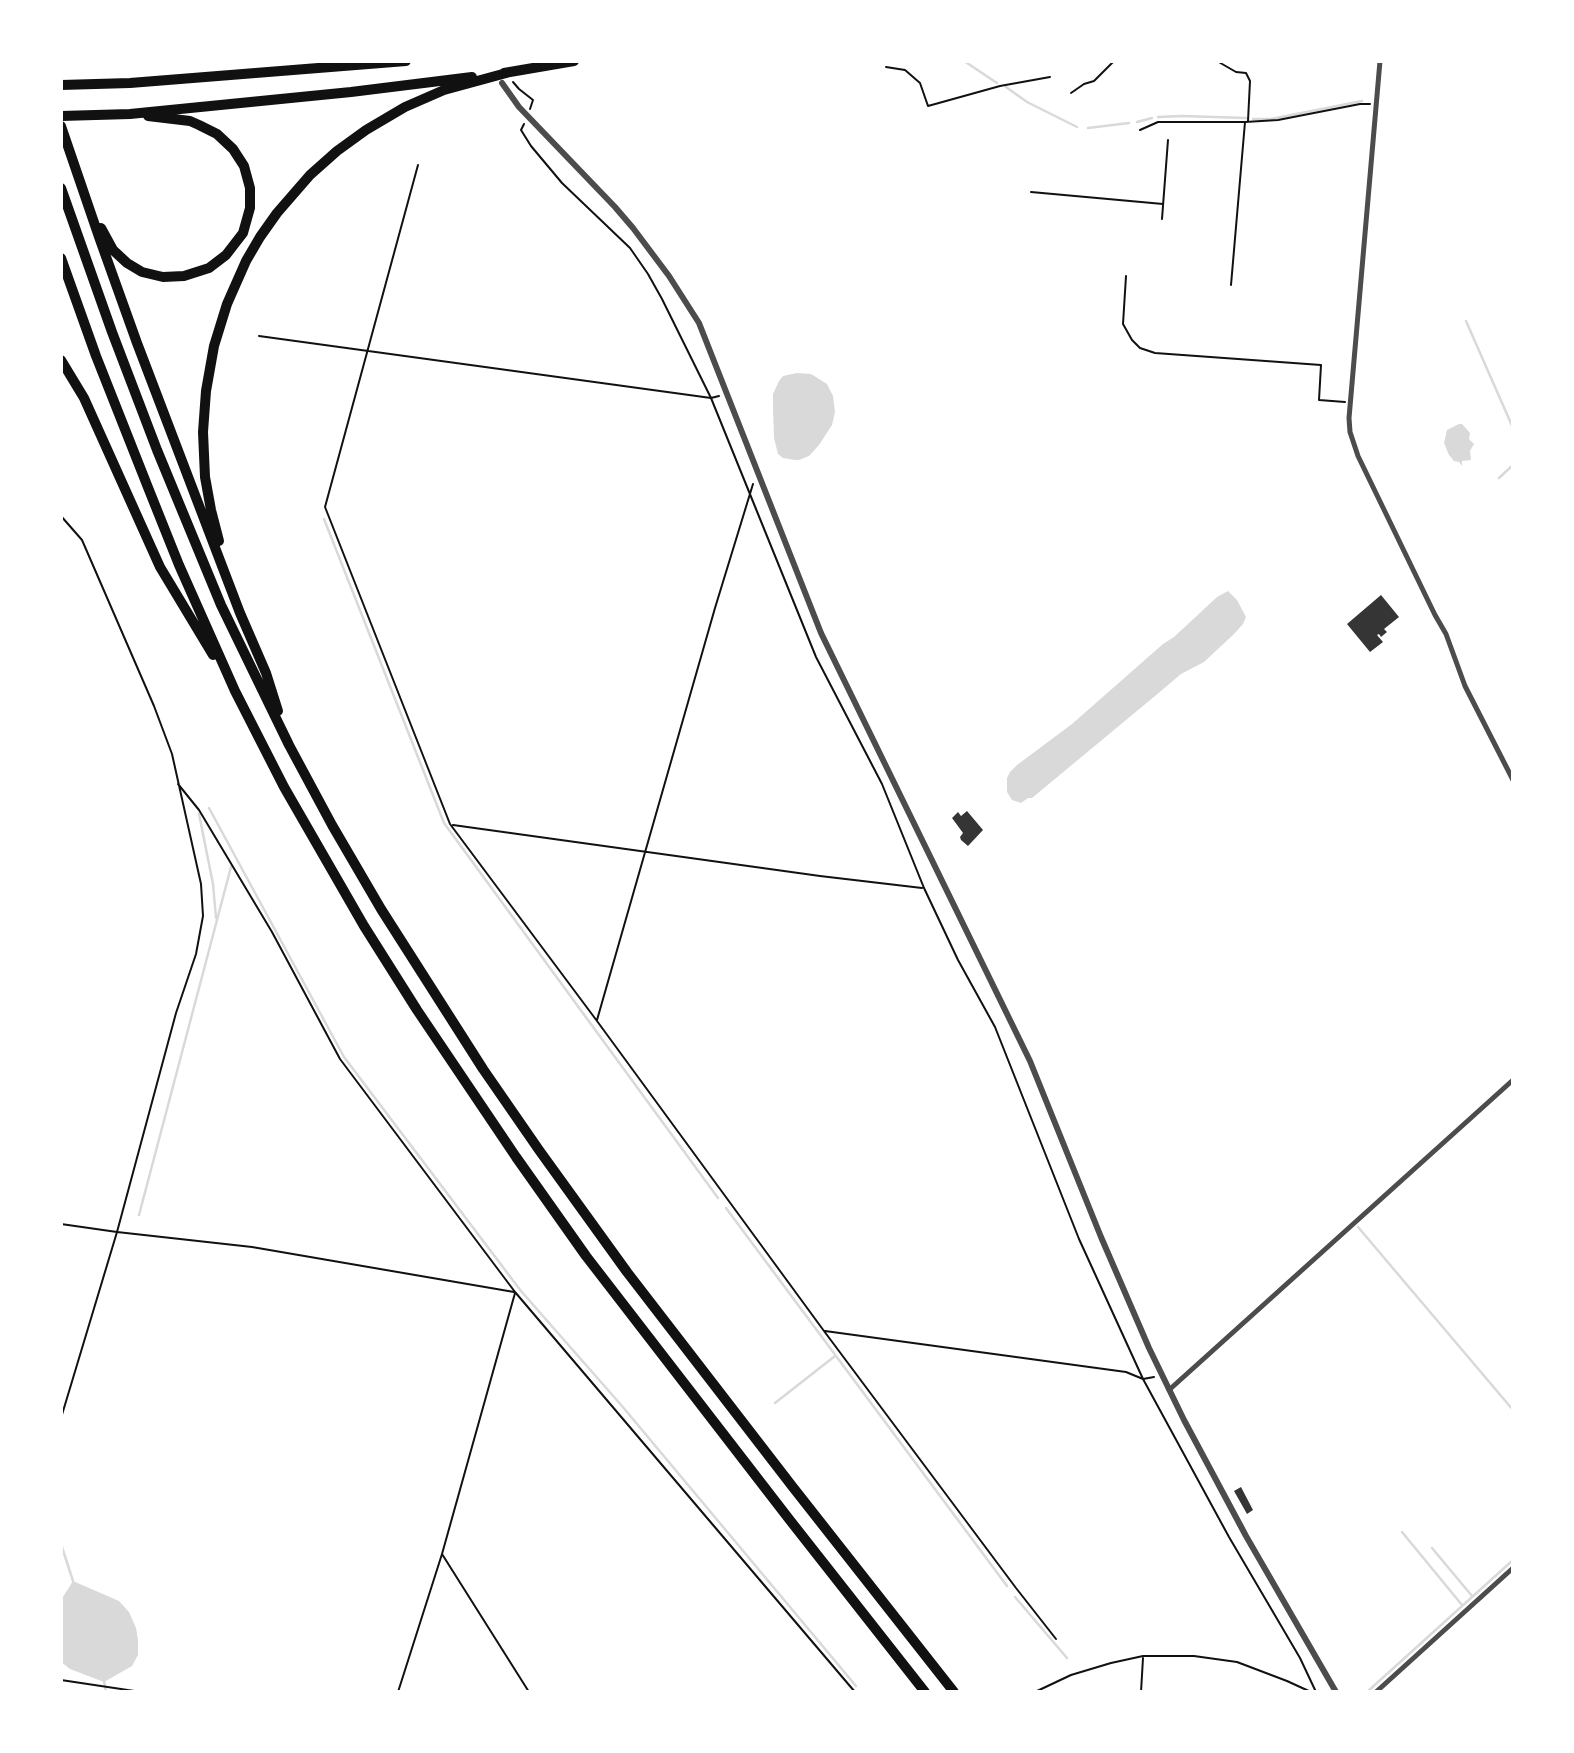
<!DOCTYPE html>
<style>
body{margin:0}
#map{position:relative;width:1574px;height:1753px;overflow:hidden;background:#fff;font-family:Inter,sans-serif}
canvas{display:block}
.frame{position:absolute;inset:0;border:63px solid #fff;pointer-events:none}
</style>
<div id="map">
<canvas width="1574" height="1753"></canvas>
<div class="frame"></div>
</div>
<script>
const ctx = document.querySelector('canvas').getContext('2d');
ctx.lineJoin = 'round';
function paint(path, color) {
  ctx.fillStyle = color;
  ctx.fill(path, 'evenodd');
}
function toPath(rows) {
  const path = new Path2D();
  for (const r of rows) {
    path.moveTo(r[0], r[1]);
    for (let i = 2; i < r.length; i += 2) path.lineTo(r[i], r[i + 1]);
  }
  return path;
}
function trace(path, color, width, dash) {
  ctx.strokeStyle = color;
  ctx.lineWidth = width;
  ctx.lineCap = dash ? 'butt' : 'round';
  ctx.setLineDash(dash || []);
  ctx.stroke(path);
}
paint(toPath([
 [797,373,811,374,827,384,833,396,835,412,832,425,819,445,809,456,799,460,795,460,783,458,778,454,774,438,773,407,773,394,779,381,783,376],
 [1459,424,1462,424,1470,433,1469,439,1474,444,1470,451,1471,460,1462,461,1462,466,1459,462,1454,461,1449,455,1444,443,1447,430],
 [1228,591,1237,600,1246,617,1243,624,1234,634,1204,662,1181,674,1161,691,1032,798,1028,798,1021,803,1012,800,1007,792,1007,778,1010,772,1017,765,1072,724,1163,644,1174,637,1217,597],
 [73,1581,119,1601,129,1612,136,1628,138,1640,138,1655,132,1666,104,1682,70,1669,61,1662,61,1600]
]), '#d9d9d9');
trace(toPath([
 [964,61,997,83],
 [1006,87,1027,102,1077,127],
 [1158,117,1182,116,1246,118],
 [1253,119,1271,119,1362,101],
 [1137,122,1152,118],
 [1088,128,1129,123],
 [1466,321,1513,428],
 [1499,478,1513,465],
 [324,519,444,823,718,1198],
 [209,808,344,1057,372,1094,521,1291,622,1406,856,1686],
 [199,814,213,884,216,918],
 [726,1208,1007,1586],
 [139,1215,231,867],
 [1358,1227,1513,1410],
 [775,1403,835,1356],
 [1402,1532,1462,1605],
 [61,1544,73,1581],
 [1432,1548,1472,1596],
 [1015,1597,1067,1658],
 [104,1681,106,1692],
 [1367,1692,1513,1560]
]), '#d9d9d9', 2.5);
paint(toPath([
 [1381,595,1399,617,1384,629,1387,632,1381,637,1379,634,1377,635,1383,642,1370,652,1347,624],
 [967,811,983,830,968,846,961,840,960,837,963,833,952,818,958,812,961,816],
 [1241,1487,1253,1510,1247,1514,1234,1491]
]), '#353535');
trace(toPath([
 [1217,61,1236,72,1246,73,1250,81,1248,121],
 [886,67,905,70,920,83,928,106,1000,86,1050,77],
 [513,82,519,89,533,100,530,109],
 [1071,93,1084,84,1094,81,1114,61],
 [524,124,521,130,531,146,562,183,630,248,648,274,662,299,711,398,816,657,882,784,924,888,958,960,995,1027,1079,1239,1143,1379,1229,1537,1300,1658,1316,1692],
 [1140,130,1158,122,1245,122,1278,120,1360,104,1370,104],
 [418,165,325,507,450,824,597,1021,824,1331,1016,1588,1056,1639],
 [1031,192,1163,204],
 [1162,219,1168,140],
 [1126,276,1123,324,1132,340,1140,348,1155,353,1321,365,1319,400,1345,402],
 [1231,285,1245,122],
 [259,336,711,398,719,396],
 [61,516,82,540,154,706,172,754,201,884,203,916,196,954,176,1013,117,1232,61,1418],
 [178,784,199,810,272,932,340,1059,515,1292,855,1692],
 [453,825,820,876,922,888],
 [597,1020,715,608,753,484],
 [61,1224,117,1232,252,1247,514,1292],
 [825,1331,1126,1372,1143,1379,1154,1377],
 [442,1554,529,1692],
 [61,1680,141,1692],
 [398,1692,442,1554,515,1293],
 [1035,1692,1071,1675,1111,1663,1143,1656,1194,1656,1237,1662,1287,1681,1311,1692],
 [1141,1692,1143,1658]
]), '#111', 2);
trace(toPath([
 [1380,61,1349,418,1350,432,1358,456,1435,615,1446,634,1465,686,1513,780],
 [1169,1390,1513,1080],
 [1376,1692,1513,1568]
]), '#4c4c4c', 5);
trace(toPath([
 [502,83,519,107,615,207,633,228,669,276,699,323,821,633,1030,1061,1101,1237,1149,1348,1184,1420,1246,1536,1336,1692]
]), '#4c4c4c', 6);
trace(toPath([
 [504,73,574,61],
 [61,85,130,83,406,61],
 [61,116,130,114,351,92,472,77],
 [61,126,99,237,137,343,240,613,266,673,278,711],
 [61,188,112,332,157,450,221,605,289,745,332,825,381,909,483,1069,539,1150,627,1272,792,1486,954,1692],
 [101,228,113,250,127,263,142,272,163,277,184,276,209,268,226,255,243,233,250,208,250,188,244,166,233,149,217,134,199,125,190,121,148,116],
 [61,258,96,356,149,490,179,565,235,691,284,787,364,926,417,1010,516,1157,586,1256,789,1519,925,1692],
 [61,360,84,398,160,567,213,655],
 [219,541,211,510,205,477,203,432,206,391,214,346,227,304,246,261,260,237,277,213,310,175,337,151,366,130,405,107,444,90,510,72]
]), '#111', 10);
</script>
